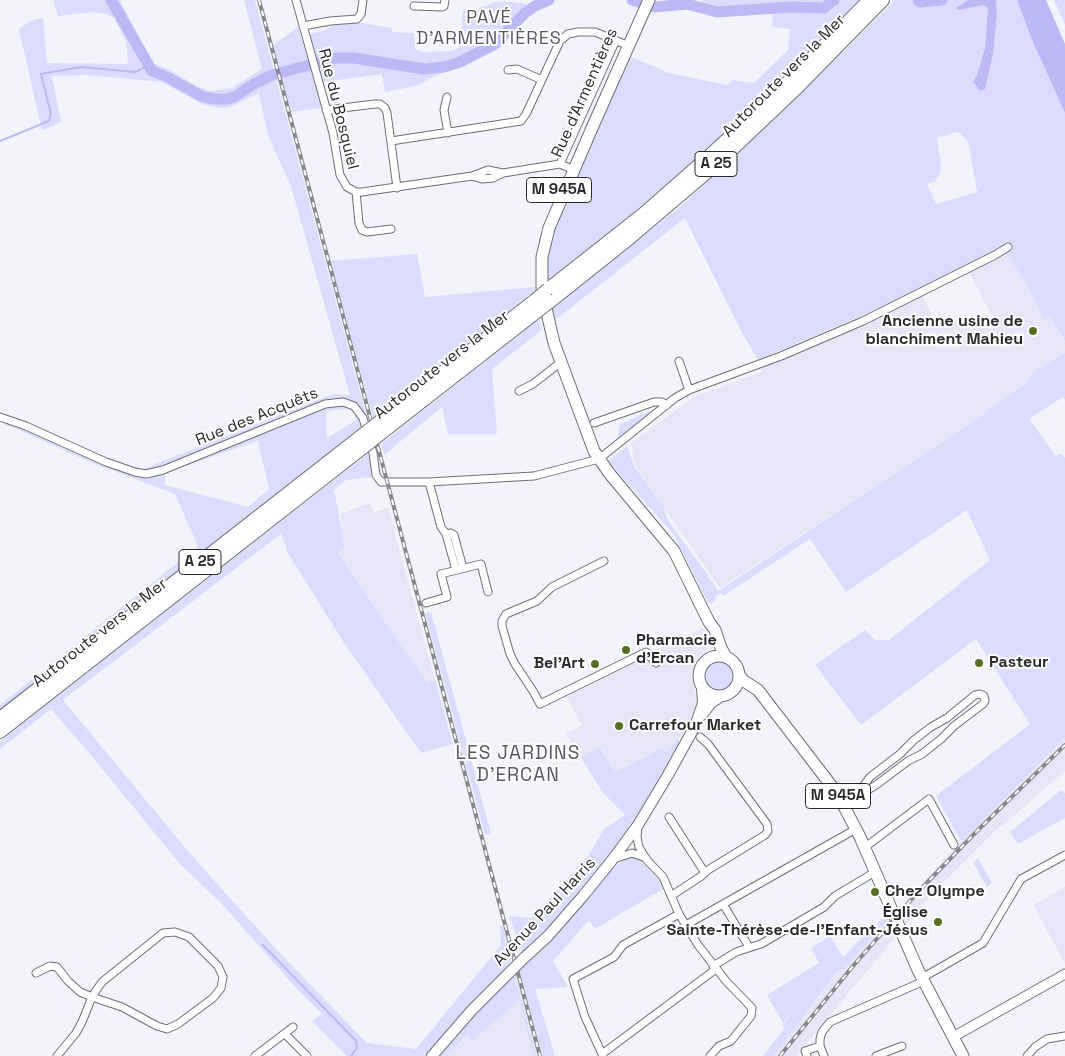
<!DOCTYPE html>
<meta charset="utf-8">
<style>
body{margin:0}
canvas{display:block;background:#f2f3fb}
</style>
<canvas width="1065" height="1056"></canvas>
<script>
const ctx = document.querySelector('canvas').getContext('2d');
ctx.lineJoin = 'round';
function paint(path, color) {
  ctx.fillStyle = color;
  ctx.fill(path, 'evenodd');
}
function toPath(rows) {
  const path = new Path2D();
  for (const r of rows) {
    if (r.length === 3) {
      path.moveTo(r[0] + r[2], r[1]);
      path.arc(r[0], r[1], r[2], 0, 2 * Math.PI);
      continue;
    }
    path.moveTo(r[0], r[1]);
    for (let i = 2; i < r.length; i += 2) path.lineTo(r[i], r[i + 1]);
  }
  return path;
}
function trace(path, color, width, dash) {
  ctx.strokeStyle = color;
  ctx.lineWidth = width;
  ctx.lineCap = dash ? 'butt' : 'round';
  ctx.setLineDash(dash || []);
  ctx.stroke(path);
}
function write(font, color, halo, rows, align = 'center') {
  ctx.font = font + ' "Space Grotesk",sans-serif';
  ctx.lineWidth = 4;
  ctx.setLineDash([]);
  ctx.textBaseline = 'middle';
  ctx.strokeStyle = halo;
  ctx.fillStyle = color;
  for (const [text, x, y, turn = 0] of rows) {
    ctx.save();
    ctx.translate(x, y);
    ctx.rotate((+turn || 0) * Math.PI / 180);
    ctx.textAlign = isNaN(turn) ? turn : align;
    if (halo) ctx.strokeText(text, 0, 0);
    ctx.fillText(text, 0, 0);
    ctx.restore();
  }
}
paint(toPath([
 [1006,253,1027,285,1044,318,1049,316,1065,341,1065,353,1033,372,1027,383,963,428,720,588,635,465,631,443,696,396,762,372,760,367,856,329,922,296,939,329,966,315,972,327,993,318,969,272],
 [370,503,374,512,388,508,435,680,428,684,338,552,345,547,340,514],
 [703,628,708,640,708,650,696,659,691,674,697,702,683,734,666,752,662,748,616,772,601,747,581,758,566,734,582,725,567,697],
 [1065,738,1065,771,1001,827,999,827,930,896,796,1056,774,1056,838,972,844,969,979,821],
 [1065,887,1065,963,1033,905],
 [519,969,539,1038,543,1056,537,1056,514,975],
 [519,999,534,1056,447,1056,468,1035,472,1040]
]), '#e6e6f6');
paint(toPath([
 [53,0,120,0,153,63,170,70,195,85,209,91,232,88,262,69,244,0,255,0,368,422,0,711,0,705,198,546,175,494,87,461,13,427,5,425,5,415,28,423,93,452,134,467,143,469,333,394,350,395,291,186,268,135,259,93,230,107,217,108,202,104,162,82,86,75,52,76,61,122,42,131,19,29,32,20,43,18,47,63,128,64,126,41,114,18,106,14,93,12,58,16],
 [347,409,354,411,356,420,327,438,326,411],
 [258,441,269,489,248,507,165,485,165,473],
 [703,0,859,0,752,107,705,151,619,225,546,282,546,255,552,234,629,56,669,73,727,85,733,80,754,83,788,50,790,29,772,27,773,7,713,9,701,5],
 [895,0,968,0,957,8,959,10,983,5,988,8,985,48,977,75,973,82,976,87,985,89,993,54,997,15,996,0,1017,0,1032,40,1065,113,1065,341,1049,316,1044,319,1027,285,1006,253,1001,248,903,298,758,360,742,333,685,218,554,321,549,310,681,206,792,103],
 [958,132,968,141,977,192,936,204,927,184,934,182,939,176,941,166,937,138],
 [1054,0,1065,0,1065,25],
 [495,2,512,2,526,4,532,13,491,49,415,86,385,92,382,74,323,82,310,34,328,29,332,24,362,23,392,28,392,32,414,33,415,49,423,52,451,51,459,48,463,10,474,10],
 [298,27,322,108,291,112,273,45],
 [417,254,425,297,534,287,534,291,436,370,373,417,330,261],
 [539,319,542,330,492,369,497,434,448,434,442,407,384,455,381,444],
 [1065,353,1065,400,1063,397,1029,419,1056,456,1061,453,1065,458,1065,738,961,841,936,796,1030,724,976,639,861,725,815,665,865,630,875,640,889,640,990,560,967,510,846,592,810,539,723,596,721,593,715,597,716,600,711,604,708,603,674,535,608,461,627,446,634,466,664,507,667,519,706,573,718,591,963,428,1027,383,1033,372],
 [653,410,645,418,617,440,620,424],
 [374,449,382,476,346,480,334,490,345,547,338,552,427,683,435,680,453,744,421,753,346,646,289,555,281,534,63,700,193,857,275,948,367,1043,416,1049,501,945,500,926,503,926,511,961,508,964,509,966,425,1056,347,1056,312,1021,322,1014,296,988,222,904,180,864,90,754,51,709,0,749,0,742,45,705],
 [431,612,464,733,491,834,485,835,425,613],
 [719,676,15],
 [678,739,680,745,637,818,604,864,575,900,522,953,509,916,532,918,589,855,604,829,625,815,603,793,581,758,600,747,616,772,662,748,666,752],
 [1061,790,1065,793,1065,818,1018,844,1010,832],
 [629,857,638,858,642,862,658,879,663,889,595,929,589,920,553,961,568,987,535,989,555,1056,543,1056,519,969,567,921,614,867],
 [978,858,992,883,987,887,973,863],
 [886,914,889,919,844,969,837,972,774,1056,763,1056,784,1029,783,1024,818,985,783,1023,767,995,819,963,811,948,830,936,843,957,865,935,868,935],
 [514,975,537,1056,534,1056,519,1000,472,1041,467,1035,447,1056,440,1056,460,1030]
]), '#dcddfe');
paint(toPath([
 [968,0,996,0,997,15,993,54,985,89,980,91,973,82,977,75,985,48,988,8,983,5,959,10,956,8],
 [1017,0,1046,0,1065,44,1065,113,1032,40]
]), '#bbbaf5');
trace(toPath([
 [0,141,49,121,51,114,41,74,81,67,135,72,148,66],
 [263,945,356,1041,357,1048,351,1056]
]), '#bbbaf5', 2);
trace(toPath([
 [111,0,152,71,167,77,203,97,214,99,227,99,234,97,254,84,272,75,336,58,354,58,424,69,444,67,460,62,495,44,525,13,535,6,549,0],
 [632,0,655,7,687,4,717,12,791,7,824,8,834,0],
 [918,0,920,2,942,0]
]), '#bbbaf5', 11);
const minor = toPath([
 [296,0,333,133,340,175,347,187,356,192,362,192,472,176,488,170,503,173],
 [414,6,442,7,444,6,445,0],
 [303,26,330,21,357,19,361,14,363,0],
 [508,70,517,69,542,80],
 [447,97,444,110,448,133],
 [326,110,375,104,380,104,385,108,387,113,397,188],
 [391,141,521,121,526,114,560,41,568,34,578,32,595,32,629,46],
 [560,164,616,40],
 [472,176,482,179,493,178,503,173,560,164,574,170],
 [356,192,359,223,362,230,367,232,391,229],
 [679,361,689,390],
 [519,391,533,384,561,362],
 [0,417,26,426,106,462,135,472,146,474,163,470,325,404,343,402,354,406,363,418,373,453,376,475,381,482,429,482,534,476,599,459,675,398,689,390,781,356,863,321,995,255,1008,247],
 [594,423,654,402,662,402,667,405],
 [429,482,441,527,446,534],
 [604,561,552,587,537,601,506,614,502,621,502,626,510,654,515,664,533,691,540,704,646,652,656,663],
 [456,570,446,534,451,533,454,535,463,568],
 [426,603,447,597,441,574,481,564,488,592],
 [843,805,876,785,908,761,922,754,941,739,954,726,983,704,985,701,984,696,980,694,975,695,947,718,931,727,914,740,900,754,870,777,856,796],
 [669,817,705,873],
 [638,825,637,838,639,847,646,859,663,877,679,914,698,945,726,981,752,1008,751,1016,731,1041,719,1046,710,1056],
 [864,848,929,799,954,845],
 [614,859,632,853,646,858],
 [671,896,700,877,708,870,765,835,768,831,767,824,708,744,700,737],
 [723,904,749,947],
 [686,925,856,829],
 [713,966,736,952,761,944,824,907,835,896,875,872],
 [36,973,50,966,57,967,68,981,80,992,92,997,122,1007,157,1026,167,1029,178,1024,213,998,221,988,223,977,218,966,189,937,175,932,163,933,102,982,95,992,92,997,82,1022,76,1033,57,1056],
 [922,978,983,943,1021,879,1065,855],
 [285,1034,307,1056],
 [820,1046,820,1039,822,1032,830,1022,924,981],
 [602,1054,716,969],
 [255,1056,293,1027],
 [603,1056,585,1017,573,979,614,957,623,945,679,914],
 [807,1056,805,1051,820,1046,824,1056],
 [876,1056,902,1046],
 [1027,1056,1035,1047,1047,1039,1065,1036]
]);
const tertiary = toPath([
 [953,1037,1065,974]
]);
const secondary = toPath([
 [702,715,711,703,720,697],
 [523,959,548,936,583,896,613,859,638,825,668,775,695,726,703,703,702,688],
 [432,1056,472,1010,511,971]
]);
const primary = toPath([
 [649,0,592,128,549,228,542,257,542,291,554,343,594,451,609,473,674,551,709,622,715,630,721,648,727,658],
 [719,676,20],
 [739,675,744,681,758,690,837,793,860,837,918,970,963,1056]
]);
const motorway = toPath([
 [548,289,643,214,709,156,779,91,869,0],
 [551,301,630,238,717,164,795,90,883,0],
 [380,421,535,300],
 [383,432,538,311],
 [0,718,361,436],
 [0,732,364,447]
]);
trace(minor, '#6e6e75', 9);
trace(tertiary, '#6e6e75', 11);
trace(secondary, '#6e6e75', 12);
trace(primary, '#6e6e75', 13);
trace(motorway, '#6e6e75', 14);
trace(minor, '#fff', 7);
trace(tertiary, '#fff', 9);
trace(secondary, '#fff', 10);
trace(primary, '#fff', 11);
trace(motorway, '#fff', 12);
const rail = toPath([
 [259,0,540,1056],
 [780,1056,853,966,918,892,978,830,1065,745]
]);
trace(rail, '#87888d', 4);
trace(rail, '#fff', 2, [5.5]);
const secondaryBridge = toPath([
 [511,971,523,959]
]);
const motorwayBridge = toPath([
 [535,300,548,289],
 [538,311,551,301],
 [361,436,380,421],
 [364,447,383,432]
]);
trace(secondaryBridge, '#6e6e75', 12, []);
trace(motorwayBridge, '#6e6e75', 14, []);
trace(secondaryBridge, '#fff', 10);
trace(motorwayBridge, '#fff', 12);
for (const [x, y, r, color] of [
 [1033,331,5,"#557024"],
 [626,650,5,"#557024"],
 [979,663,5,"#557024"],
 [595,664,5,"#557024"],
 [619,726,5,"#557024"],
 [875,892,5,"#557024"],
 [938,922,5,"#557024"]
]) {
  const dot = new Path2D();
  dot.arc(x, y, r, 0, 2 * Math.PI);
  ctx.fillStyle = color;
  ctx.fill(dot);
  trace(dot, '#fff', 2);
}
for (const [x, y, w] of [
 [716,164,42],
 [559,190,65],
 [200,562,42],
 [838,796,65]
]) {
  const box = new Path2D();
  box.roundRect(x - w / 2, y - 12.5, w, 25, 4);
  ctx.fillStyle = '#fff';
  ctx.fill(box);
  trace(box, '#2a2a2d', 1);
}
write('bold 15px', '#2a2a2d', null, [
 ["A 25",716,164],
 ["M 945A",559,190],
 ["A 25",200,562],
 ["M 945A",838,796]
]);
write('16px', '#2a2a2d', '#fff', [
 ["Autoroute vers la Mer",784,76,-45],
 ["Rue d'Armentières",585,93,-66],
 ["Rue du Bosquiel",338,109,76],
 ["Autoroute vers la Mer",442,365,-38],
 ["Rue des Acquêts",257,417,-22],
 ["Autoroute vers la Mer",100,633,-38],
 ["Avenue Paul Harris",545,912,-47]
]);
write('bold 16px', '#2a2a2d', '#fff', [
 ["Ancienne usine de",1023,322,"right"],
 ["blanchiment Mahieu",1023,340,"right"],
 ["Pharmacie",636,641],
 ["d'Ercan",636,659],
 ["Pasteur",989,663],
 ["Bel'Art",585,664,"right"],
 ["Carrefour Market",629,726],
 ["Chez Olympe",885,892],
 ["Église",928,913,"right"],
 ["Sainte-Thérèse-de-l'Enfant-Jésus",928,931,"right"]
], 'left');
ctx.letterSpacing = '1px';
write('18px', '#56565e', '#fff', [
 ["PAVÉ",489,18],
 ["D'ARMENTIÈRES",489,39]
]);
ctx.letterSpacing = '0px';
ctx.letterSpacing = '1px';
write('19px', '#56565e', '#fff', [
 ["LES JARDINS",518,754],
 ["D'ERCAN",518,776]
]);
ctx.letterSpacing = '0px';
</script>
